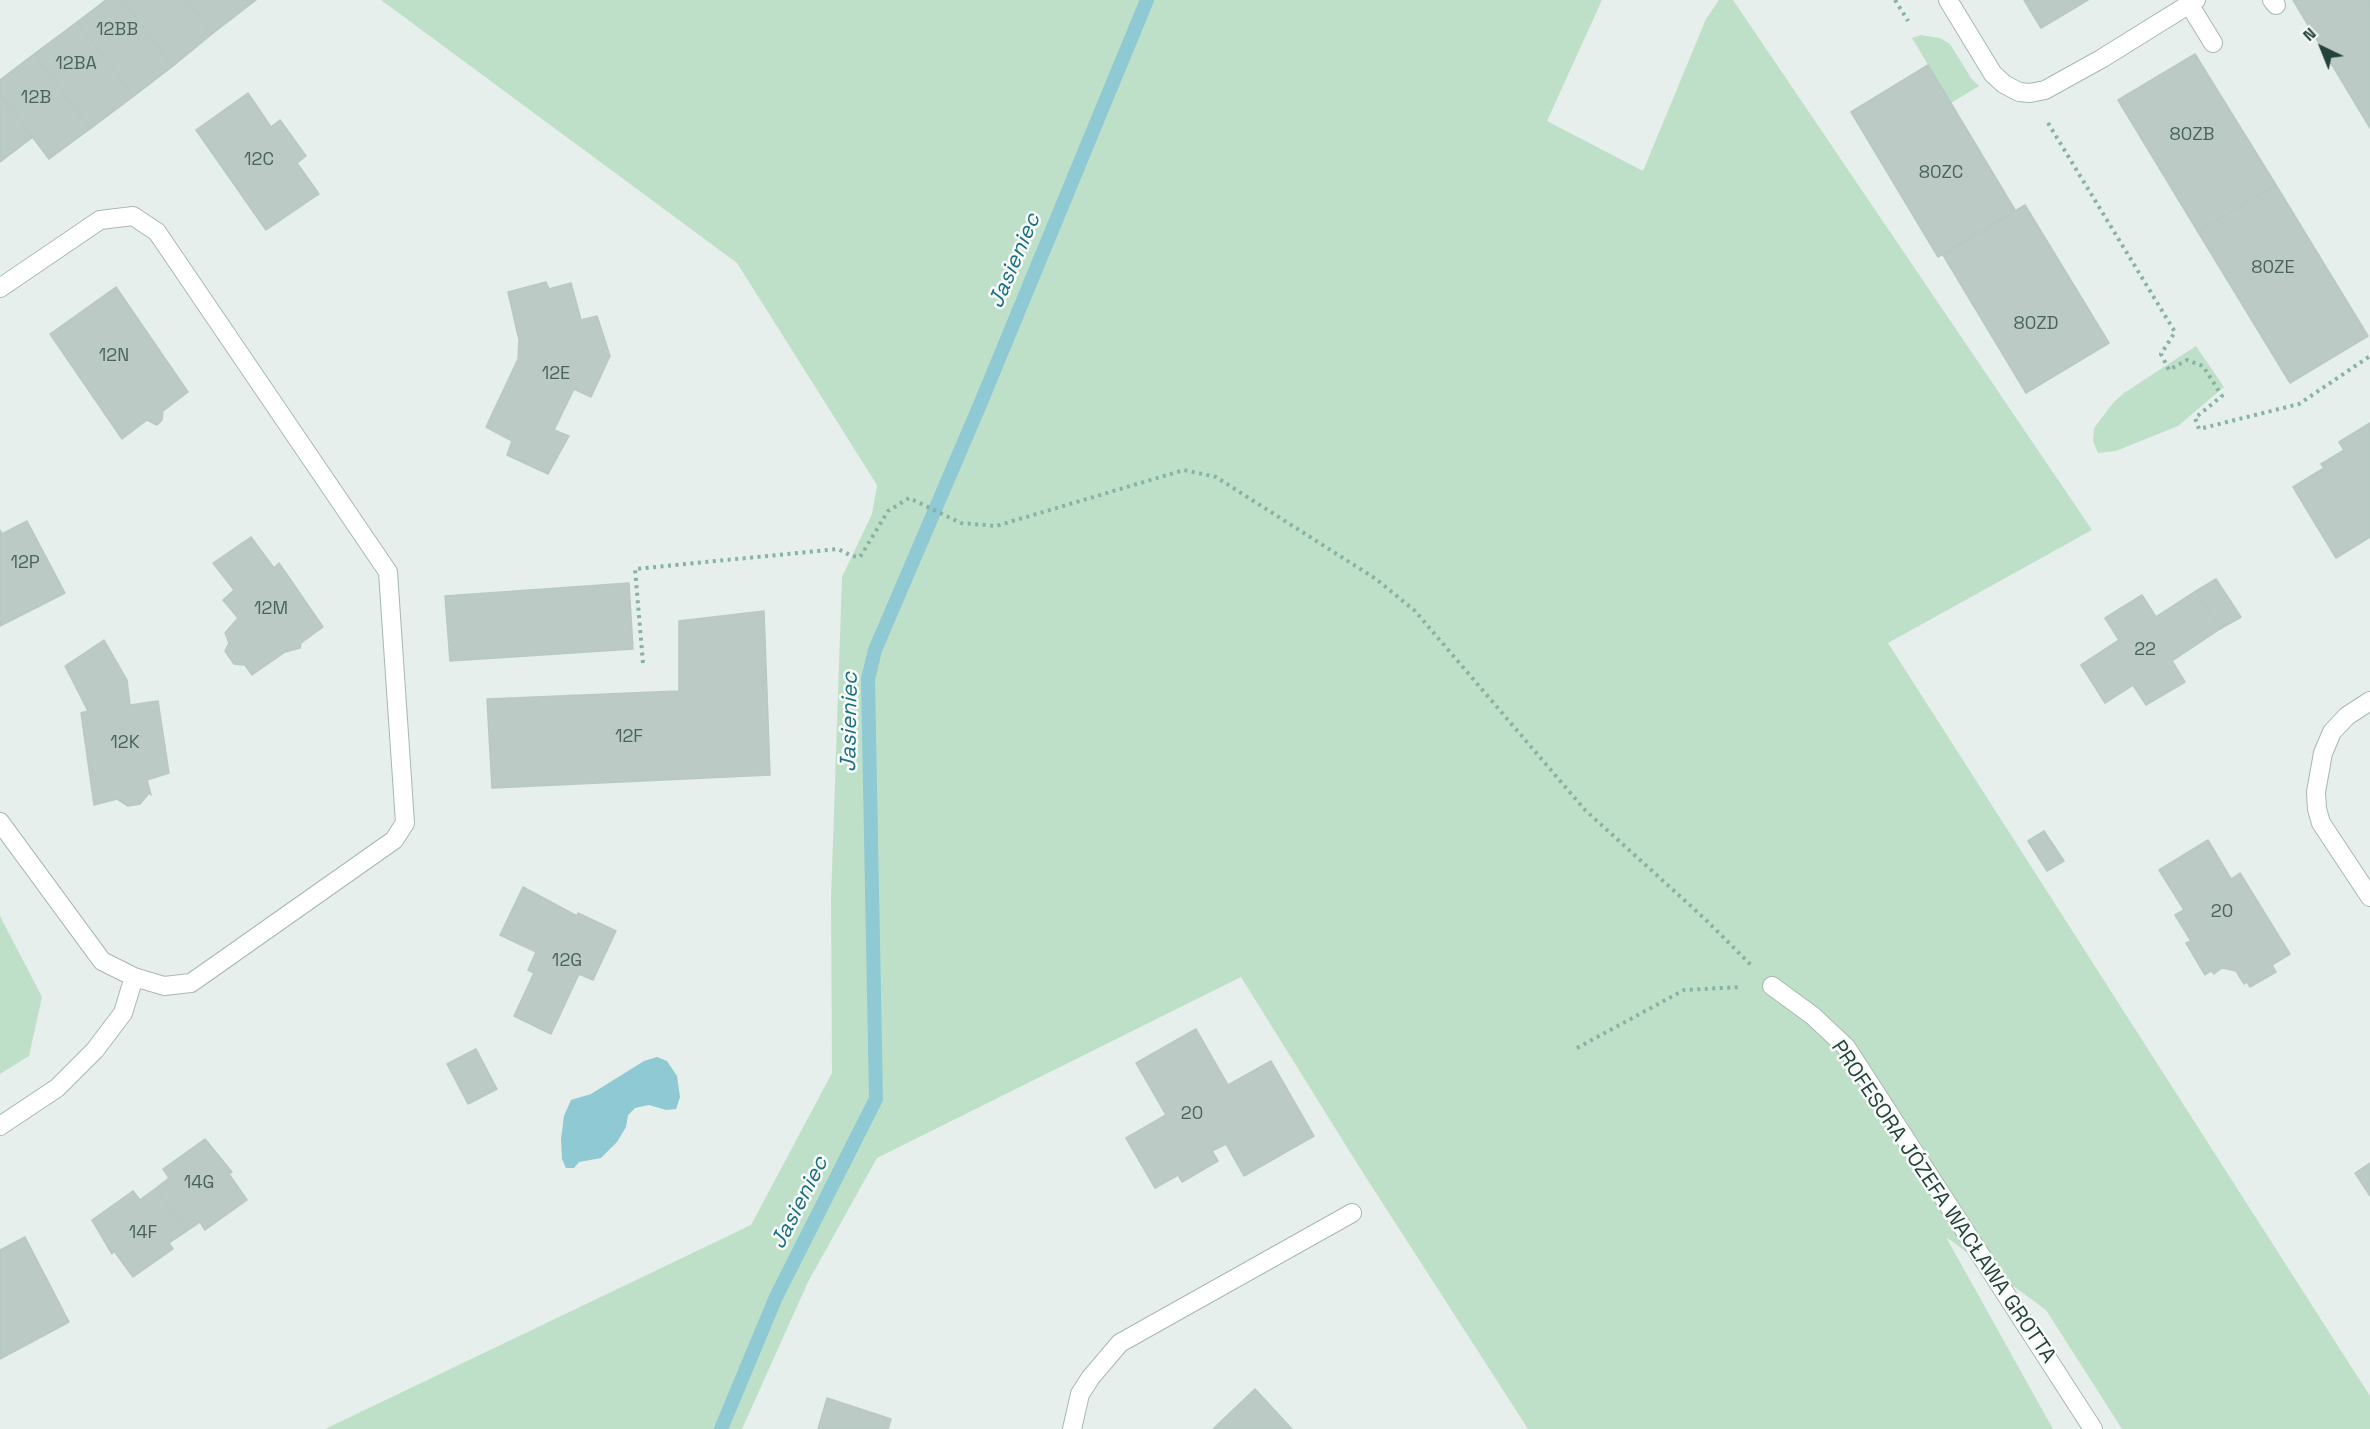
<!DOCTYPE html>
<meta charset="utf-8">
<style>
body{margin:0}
#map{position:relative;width:2370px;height:1429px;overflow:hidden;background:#e6efeb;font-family:"Space Grotesk",sans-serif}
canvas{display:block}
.north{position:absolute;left:2292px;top:18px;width:60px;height:60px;-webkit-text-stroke:4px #f7fbf9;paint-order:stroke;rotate:317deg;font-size:16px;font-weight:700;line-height:24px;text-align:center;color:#24423a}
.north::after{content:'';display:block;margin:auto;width:21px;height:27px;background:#24423a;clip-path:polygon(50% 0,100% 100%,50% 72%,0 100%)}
</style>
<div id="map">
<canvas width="2370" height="1429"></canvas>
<div class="north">N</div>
</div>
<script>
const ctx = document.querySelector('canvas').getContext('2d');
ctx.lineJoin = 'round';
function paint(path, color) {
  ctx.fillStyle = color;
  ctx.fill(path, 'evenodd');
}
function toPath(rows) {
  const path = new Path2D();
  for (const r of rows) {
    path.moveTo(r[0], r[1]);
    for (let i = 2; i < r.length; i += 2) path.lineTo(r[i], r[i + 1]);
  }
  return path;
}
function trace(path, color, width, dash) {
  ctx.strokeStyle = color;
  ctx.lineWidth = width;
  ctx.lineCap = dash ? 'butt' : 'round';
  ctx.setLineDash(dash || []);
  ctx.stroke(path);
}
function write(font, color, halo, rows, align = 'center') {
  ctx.font = font + ' "Space Grotesk",sans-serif';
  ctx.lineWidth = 5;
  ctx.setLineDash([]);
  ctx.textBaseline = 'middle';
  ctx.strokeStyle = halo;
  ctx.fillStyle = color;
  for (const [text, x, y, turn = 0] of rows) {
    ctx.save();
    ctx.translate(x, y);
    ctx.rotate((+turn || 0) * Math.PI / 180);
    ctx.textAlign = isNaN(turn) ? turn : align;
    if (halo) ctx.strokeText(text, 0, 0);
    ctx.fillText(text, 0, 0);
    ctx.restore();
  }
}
paint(toPath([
 [381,0,1602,0,1547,121,1643,171,1706,19,1719,0,1733,0,2092,530,1888,643,2370,1396,2370,1429,2122,1429,2046,1310,1946,1237,2053,1429,1528,1429,1358,1165,1241,977,877,1158,808,1282,742,1429,325,1429,751,1225,832,1073,831,899,842,577,872,514,877,485,737,263],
 [1921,35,1940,38,1950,44,1971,78,1979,86,1951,103,1912,38],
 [2196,346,2224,387,2178,426,2116,451,2098,453,2093,441,2094,428,2114,402,2124,393],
 [0,916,42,997,29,1056,0,1074]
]), '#bfe0c8');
paint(toPath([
 [657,1057,667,1061,677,1076,680,1097,676,1109,666,1110,649,1105,635,1108,628,1115,626,1127,617,1142,601,1158,579,1162,574,1168,566,1168,562,1159,561,1139,564,1116,571,1100,591,1094,644,1061]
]), '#8ec9d4');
trace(toPath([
 [721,1429,776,1297,876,1099,868,679,875,650,979,407,1147,0]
]), '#8ec9d4', 14);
const building = toPath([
 [106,0,122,0,173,66,134,96,77,22,106,0],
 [122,0,186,0,212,34,173,66,122,0],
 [186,0,256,0,212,34,186,0],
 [2024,0,2088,0,2041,28,2024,0],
 [2293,0,2370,0,2370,128,2293,0],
 [77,22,134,96,90,129,34,54,77,22],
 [34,54,90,129,49,159,0,94,0,80,34,54],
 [2195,54,2276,185,2198,232,2118,100,2195,54],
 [1928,65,2015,210,1938,257,1851,112,1928,65],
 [248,93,271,127,280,120,306,156,297,163,319,194,266,230,196,130,248,93],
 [0,94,33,137,0,162,0,94],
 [2276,185,2368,336,2290,383,2198,232,2276,185],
 [2025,205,2109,343,2026,393,1943,255,2025,205],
 [546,282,549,289,571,283,581,320,597,316,610,356,591,397,574,389,554,430,569,436,548,474,507,455,512,441,486,427,518,359,519,340,508,292,546,282],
 [116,287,188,392,163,411,162,420,157,425,147,420,122,439,50,334,116,287],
 [2370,423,2370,537,2336,558,2293,487,2324,468,2321,464,2344,450,2339,442,2370,423],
 [27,521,65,593,0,626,0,530,2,534,27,521],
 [251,537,274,568,279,563,323,627,301,643,300,648,285,652,252,675,245,665,234,664,225,651,229,643,225,633,238,618,223,600,234,590,213,563,251,537],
 [2216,579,2241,617,2220,629,2196,591,2216,579],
 [629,583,633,649,450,661,445,596,629,583],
 [2196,591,2220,629,2172,661,2185,682,2146,705,2133,685,2105,703,2081,665,2119,640,2105,618,2142,595,2156,617,2196,591],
 [764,611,770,775,492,788,487,699,679,691,679,621,764,611],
 [104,640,127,680,130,705,158,701,169,773,147,780,151,795,149,793,140,804,128,806,117,799,94,805,81,713,88,711,65,666,104,640],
 [2044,831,2064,861,2047,871,2028,841,2044,831],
 [2208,840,2231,879,2240,873,2290,954,2272,965,2276,972,2250,987,2247,982,2244,984,2236,971,2222,968,2214,974,2211,971,2205,975,2186,943,2191,941,2175,915,2184,910,2159,870,2208,840],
 [523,887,577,916,578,913,616,931,593,980,579,974,551,1034,514,1016,534,973,528,970,536,952,500,935,523,887],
 [1196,1029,1228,1085,1271,1061,1314,1136,1244,1176,1226,1144,1212,1151,1218,1161,1182,1182,1178,1175,1155,1188,1126,1138,1166,1115,1136,1063,1196,1029],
 [476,1049,497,1089,468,1104,447,1064,476,1049],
 [205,1139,232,1172,229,1174,247,1200,205,1230,200,1222,187,1231,156,1188,169,1178,163,1169,205,1139],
 [2370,1163,2370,1196,2355,1173,2370,1163],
 [156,1188,187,1231,169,1243,173,1249,133,1277,114,1251,112,1254,92,1220,133,1191,140,1200,156,1188],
 [25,1237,69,1322,0,1359,0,1250,25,1237],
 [1255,1389,1292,1429,1213,1429,1255,1389],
 [827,1398,891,1419,888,1429,818,1429,827,1398]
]);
paint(building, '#bbcac4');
trace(building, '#b8c9c2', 1.5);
const service = toPath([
 [1948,0,1993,74,2004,84,2019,92,2030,93,2045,90,2101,59,2196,0],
 [2272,0,2276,5],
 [2189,4,2213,43],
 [0,288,100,220,133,216,157,232,388,572,405,823,394,840,191,983,164,986,134,977,102,961,0,822],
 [0,1126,57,1088,95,1050,123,1013,134,977]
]);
const minor = toPath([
 [2370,701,2347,716,2332,732,2323,753,2316,792,2317,809,2321,823,2370,897],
 [1772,986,1813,1016,1846,1047,2093,1429],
 [1072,1429,1080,1394,1091,1377,1120,1343,1352,1213]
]);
trace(service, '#a8b8b2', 20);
trace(minor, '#a8b8b2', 20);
trace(toPath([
 [1895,0,1908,21],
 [2048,123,2175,332,2161,354,2169,370,2187,360,2203,366,2222,396,2195,418,2199,429,2299,404,2370,356],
 [643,663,635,569,838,549,852,556,860,557,888,511,909,498,961,523,996,526,1184,470,1216,477,1376,579,1415,611,1585,810,1704,918,1751,965],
 [1577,1048,1684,990,1741,987]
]), '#86b3a5', 4, [3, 4.5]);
trace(service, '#fff', 18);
trace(minor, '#fff', 18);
write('18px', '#4a645c', null, [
 ["12BB",117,30],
 ["12BA",76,64],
 ["12B",36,98],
 ["80ZB",2192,135],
 ["12C",259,160],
 ["80ZC",1941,173],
 ["80ZE",2273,268],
 ["80ZD",2036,324],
 ["12N",114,356],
 ["12E",556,374],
 ["12P",25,563],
 ["12M",271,609],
 ["22",2145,650],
 ["12F",629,737],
 ["12K",125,743],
 ["20",2222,912],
 ["12G",567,961],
 ["20",1192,1114],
 ["14G",199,1183],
 ["14F",143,1233]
]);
write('21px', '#24423a', '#f7fbf9', [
 ["PROFESORA JÓZEFA WACŁAWA GROTTA",1943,1202,56]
]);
write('italic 22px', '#1c6f80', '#f7fbf9', [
 ["Jasieniec",1015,261,-67],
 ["Jasieniec",850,722,-89],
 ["Jasieniec",800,1203,-63]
]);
</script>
